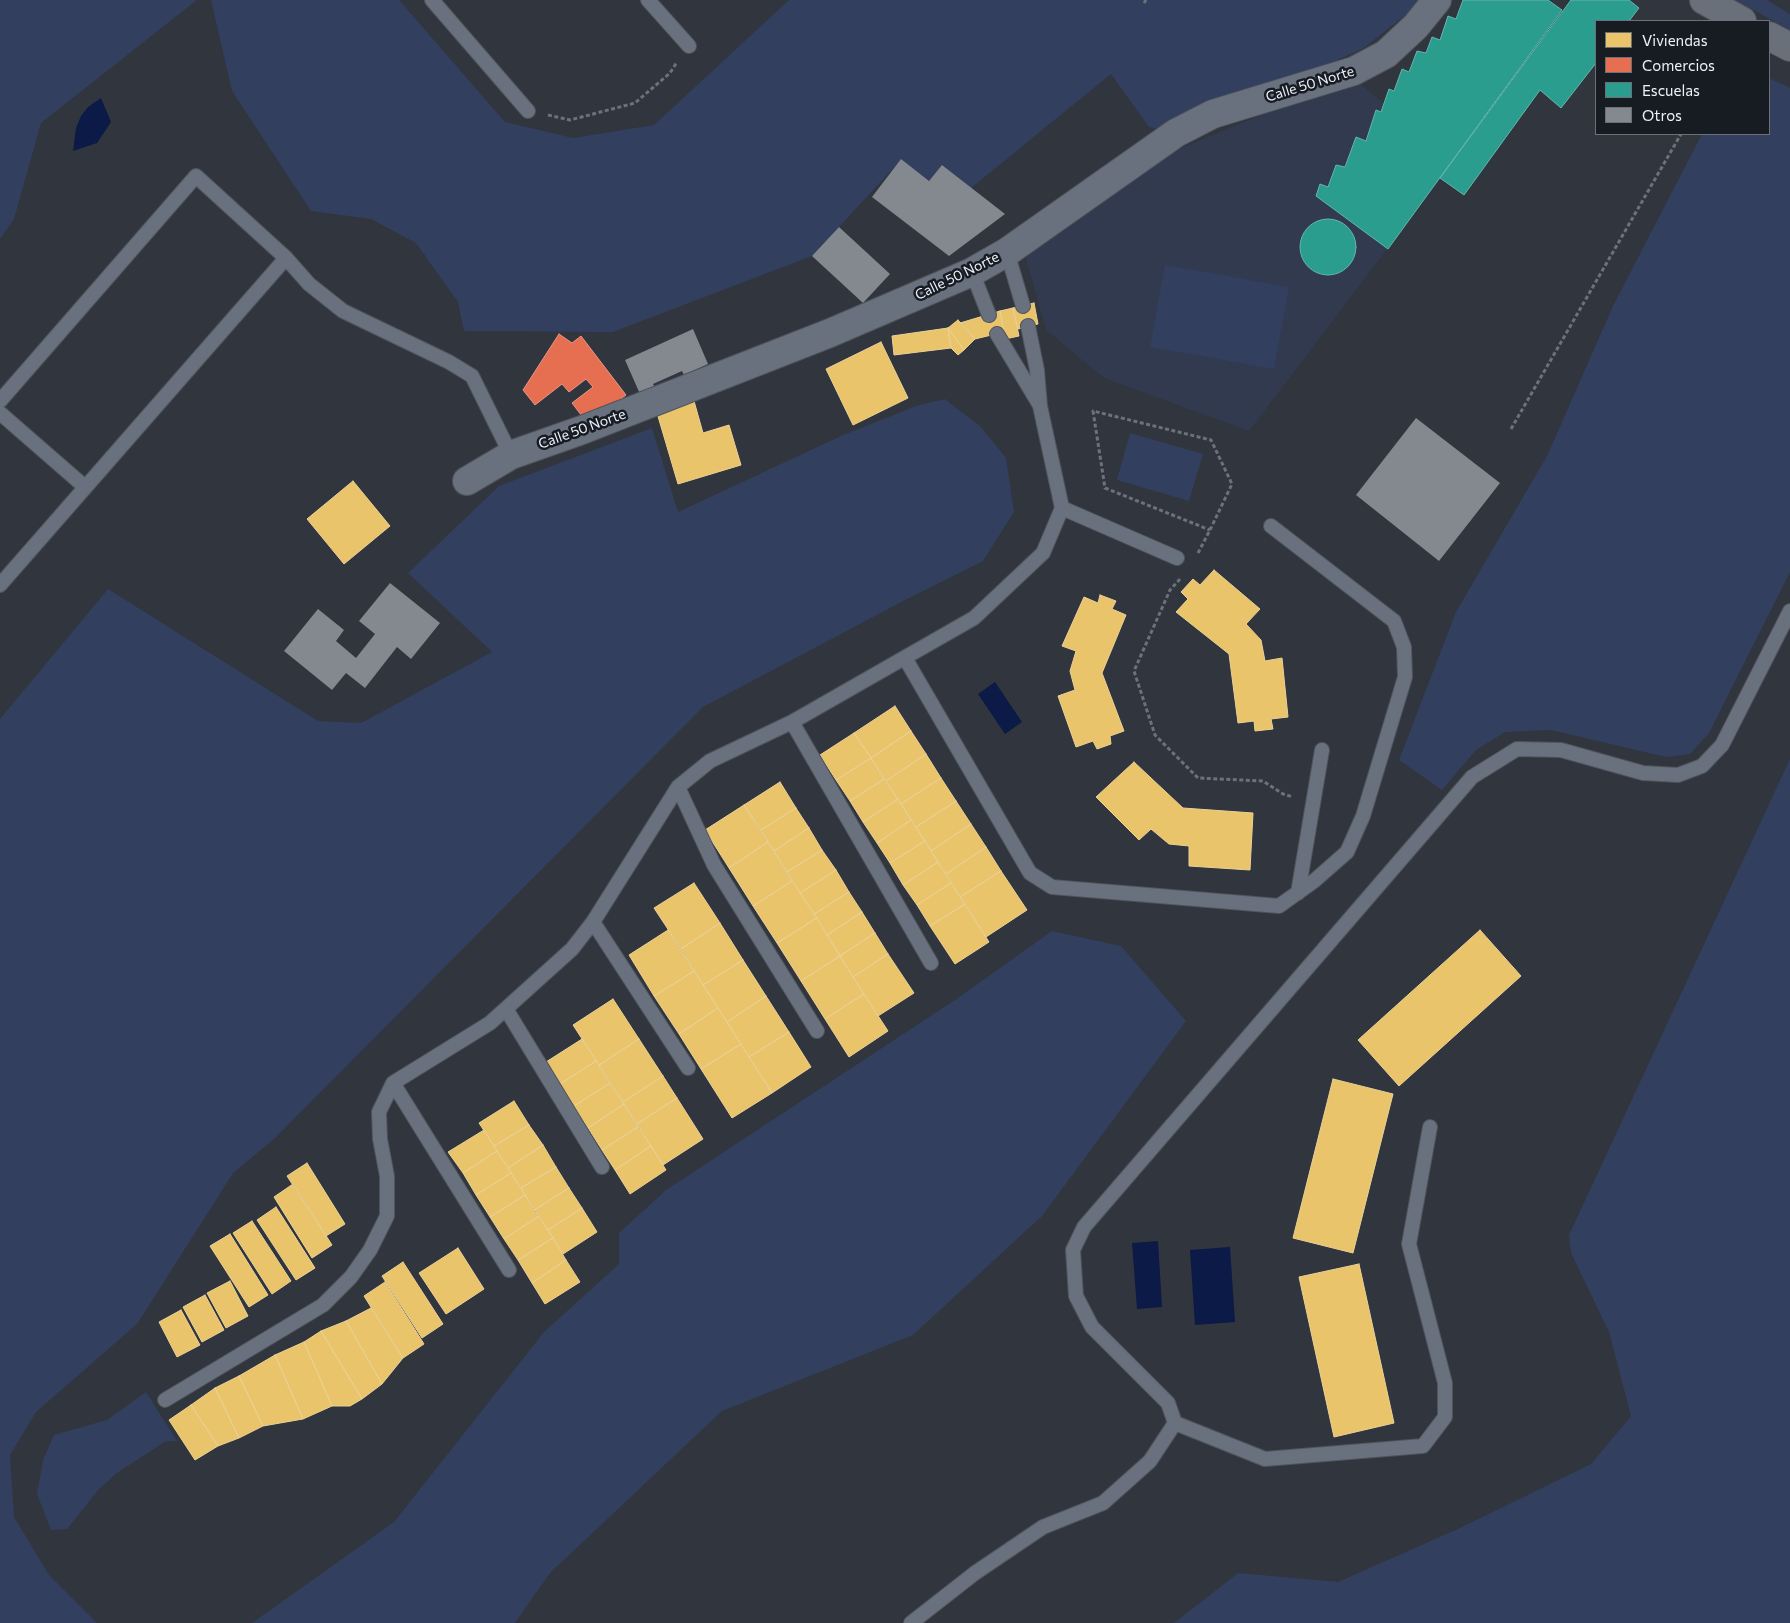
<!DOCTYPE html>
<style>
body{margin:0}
#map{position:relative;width:1790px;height:1623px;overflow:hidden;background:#31353d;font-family:Commissioner,sans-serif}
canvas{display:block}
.legend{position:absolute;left:1595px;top:20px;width:175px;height:115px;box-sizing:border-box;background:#171b22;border:1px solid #6c7079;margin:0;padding:6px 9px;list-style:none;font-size:15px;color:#ebf0fb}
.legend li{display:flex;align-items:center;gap:10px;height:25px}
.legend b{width:25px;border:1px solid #6c7079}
</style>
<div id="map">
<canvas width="1790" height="1623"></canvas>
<ul class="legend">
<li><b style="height:14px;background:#e9c46a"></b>Viviendas</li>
<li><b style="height:14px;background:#e76f51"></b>Comercios</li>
<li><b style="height:14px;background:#2a9d8f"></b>Escuelas</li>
<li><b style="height:14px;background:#84888f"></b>Otros</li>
</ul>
</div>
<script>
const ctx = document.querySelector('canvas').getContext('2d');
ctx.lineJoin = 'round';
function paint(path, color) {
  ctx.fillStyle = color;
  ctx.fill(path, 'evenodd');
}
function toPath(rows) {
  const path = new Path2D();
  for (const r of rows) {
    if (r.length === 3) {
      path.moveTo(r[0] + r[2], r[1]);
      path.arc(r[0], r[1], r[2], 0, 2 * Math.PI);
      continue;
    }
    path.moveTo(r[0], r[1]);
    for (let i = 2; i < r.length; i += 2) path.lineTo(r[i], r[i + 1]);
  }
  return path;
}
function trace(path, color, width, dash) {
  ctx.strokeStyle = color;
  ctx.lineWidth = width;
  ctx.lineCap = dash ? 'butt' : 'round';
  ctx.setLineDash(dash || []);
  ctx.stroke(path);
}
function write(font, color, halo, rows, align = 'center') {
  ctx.font = font + ' Commissioner,sans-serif';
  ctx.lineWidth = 5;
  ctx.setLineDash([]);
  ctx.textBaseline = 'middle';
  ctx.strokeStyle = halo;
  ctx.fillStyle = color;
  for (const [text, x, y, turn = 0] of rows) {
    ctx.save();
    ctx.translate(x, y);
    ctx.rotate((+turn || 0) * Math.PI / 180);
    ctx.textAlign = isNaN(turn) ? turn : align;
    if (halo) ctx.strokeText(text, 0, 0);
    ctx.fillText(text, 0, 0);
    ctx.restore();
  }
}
paint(toPath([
 [1463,0,1548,0,1562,10,1514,82,1249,431,1104,378,1046,330,1022,245,1156,159,1351,77,1384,103,1389,89,1394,91,1409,72,1417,51,1425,53,1432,37,1440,39,1448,16,1456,19]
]), '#313a4e');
paint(toPath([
 [0,0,197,0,41,123,14,219,0,239],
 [211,0,399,0,505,122,573,138,654,125,789,0,1424,0,1364,48,1176,133,1149,127,1111,74,971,188,942,165,929,181,901,160,812,256,613,332,464,331,458,302,416,243,371,219,311,211,232,91],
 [1735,0,1767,0,1790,14,1790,30],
 [1769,78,1790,88,1790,572,1709,733,1690,754,1666,757,1551,730,1505,732,1476,750,1442,790,1399,760,1456,612,1547,456,1613,306,1702,134,1769,134],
 [1165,265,1289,287,1274,369,1150,347],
 [945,399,981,427,1006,458,1014,512,983,561,907,599,703,707,274,1139,233,1173,137,1324,36,1412,10,1455,14,1517,49,1575,97,1623,0,1623,0,719,108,589,318,721,361,723,492,652,408,573,499,486,652,428,678,512,841,436,916,406],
 [1130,433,1203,454,1189,501,1117,480],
 [1790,759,1790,1623,1174,1623,1238,1573,1338,1582,1460,1528,1591,1464,1631,1416,1609,1332,1571,1253,1569,1235],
 [1052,931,1121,946,1186,1021,1042,1216,913,1335,722,1411,550,1573,515,1623,252,1623,394,1522,544,1332,619,1264,619,1233,666,1190,958,998],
 [146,1392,177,1441,166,1441,117,1473,99,1489,67,1529,51,1530,37,1494,43,1460,54,1435,107,1420]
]), '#323f5e');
paint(toPath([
 [101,98,111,122,97,143,73,151,76,128,81,116,88,107],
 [995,682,1022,722,1005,734,978,694],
 [1158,1241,1162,1307,1137,1309,1132,1243],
 [1230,1247,1235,1322,1195,1325,1190,1250]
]), '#0b1a47');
const homes = toPath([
 [1034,303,1038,324,1018,329,1013,308,1034,303],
 [1013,308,1019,336,1005,339,1000,311,1013,308],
 [1000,311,1004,332,975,339,960,323,1000,311],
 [958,320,975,339,964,350,948,328,958,320],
 [948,328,964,350,958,355,951,348,948,328],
 [948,328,951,348,894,355,892,336,948,328],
 [881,342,908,398,853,425,826,369,881,342],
 [694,401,703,433,729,425,741,465,678,484,657,413,694,401],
 [353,481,390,526,344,564,307,519,353,481],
 [1214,570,1260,609,1246,624,1261,640,1265,661,1282,658,1288,717,1271,719,1273,729,1255,731,1254,721,1238,723,1229,654,1176,612,1188,599,1181,592,1193,579,1200,585,1214,570],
 [1100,595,1116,601,1112,609,1126,615,1102,673,1124,731,1110,736,1111,744,1097,749,1093,741,1076,747,1058,696,1075,690,1070,671,1076,651,1062,646,1084,597,1098,603,1100,595],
 [895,706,911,731,871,758,854,733,895,706],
 [911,731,926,754,886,781,871,758,911,731],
 [854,733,871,758,836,780,820,755,854,733],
 [926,754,941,778,901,804,886,781,926,754],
 [871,758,884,779,850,801,836,780,871,758],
 [1134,762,1183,808,1253,813,1250,870,1189,866,1189,846,1169,844,1151,829,1139,840,1096,797,1134,762],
 [941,778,956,801,916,827,901,804,941,778],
 [884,779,898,799,863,822,850,801,884,779],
 [780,782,796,808,761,830,744,805,780,782],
 [898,799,911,820,877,843,863,822,898,799],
 [956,801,971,824,931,851,916,827,956,801],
 [744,805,768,842,729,868,705,830,744,805],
 [796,808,809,828,774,851,761,830,796,808],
 [911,820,925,841,890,863,877,843,911,820],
 [971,824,986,847,946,874,931,851,971,824],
 [809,828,822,850,787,872,774,851,809,828],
 [925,841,938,862,903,885,890,863,925,841],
 [768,842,792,881,753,906,729,868,768,842],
 [986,847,1001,871,960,897,946,874,986,847],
 [822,850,836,870,800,893,787,872,822,850],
 [938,862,951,883,917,905,903,885,938,862],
 [836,870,849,892,814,914,800,893,836,870],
 [1001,871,1027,910,986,937,960,897,1001,871],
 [792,881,817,918,777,943,753,906,792,881],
 [694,883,720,923,681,949,654,908,694,883],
 [951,883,965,904,930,926,917,905,951,883],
 [849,892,862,912,827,935,814,914,849,892],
 [965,904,989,942,955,964,930,926,965,904],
 [862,912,875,933,840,956,827,935,862,912],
 [817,918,840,956,801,981,777,943,817,918],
 [720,923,743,960,703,985,681,949,720,923],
 [668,930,694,971,654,996,629,955,668,930],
 [1480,930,1521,976,1399,1086,1358,1040,1480,930],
 [875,933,888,954,853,977,840,956,875,933],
 [888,954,914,993,878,1016,853,977,888,954],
 [840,956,864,994,825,1019,801,981,840,956],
 [743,960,766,996,727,1022,703,985,743,960],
 [694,971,718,1008,679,1034,654,996,694,971],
 [864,994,888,1031,849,1057,825,1019,864,994],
 [766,996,789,1032,749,1057,727,1022,766,996],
 [613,999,639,1039,599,1065,573,1025,613,999],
 [718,1008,741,1044,701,1069,679,1034,718,1008],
 [789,1032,811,1067,772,1093,749,1057,789,1032],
 [582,1039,596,1061,560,1084,546,1062,582,1039],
 [639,1039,663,1076,623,1102,599,1065,639,1039],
 [741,1044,772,1093,732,1118,701,1069,741,1044],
 [596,1061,610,1083,574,1106,560,1084,596,1061],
 [663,1076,677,1098,637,1124,623,1102,663,1076],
 [1333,1079,1393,1094,1353,1253,1293,1238,1333,1079],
 [610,1083,624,1104,588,1128,574,1106,610,1083],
 [677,1098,703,1139,663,1165,637,1124,677,1098],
 [514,1101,529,1125,494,1146,479,1123,514,1101],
 [624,1104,638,1127,602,1150,588,1128,624,1104],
 [529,1125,543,1145,508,1168,494,1146,529,1125],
 [638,1127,651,1146,615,1170,602,1150,638,1127],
 [484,1130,497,1151,463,1173,448,1152,484,1130],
 [543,1145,556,1167,521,1188,508,1168,543,1145],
 [651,1146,666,1170,630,1194,615,1170,651,1146],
 [497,1151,511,1173,476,1195,463,1173,497,1151],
 [307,1163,345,1224,326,1236,287,1176,307,1163],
 [556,1167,569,1188,534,1210,521,1188,556,1167],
 [511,1173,525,1195,490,1217,476,1195,511,1173],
 [293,1184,332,1245,312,1258,274,1197,293,1184],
 [569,1188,582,1208,548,1230,534,1210,569,1188],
 [525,1195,539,1216,504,1239,490,1217,525,1195],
 [276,1207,315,1268,296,1280,257,1220,276,1207],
 [582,1208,597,1232,563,1254,548,1230,582,1208],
 [539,1216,553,1238,518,1260,504,1239,539,1216],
 [252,1221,291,1281,272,1294,233,1233,252,1221],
 [230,1234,268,1295,249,1307,210,1246,230,1234],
 [553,1238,566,1260,532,1283,518,1260,553,1238],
 [458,1248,484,1289,446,1314,419,1273,458,1248],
 [566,1260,580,1282,545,1304,532,1283,566,1260],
 [403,1262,443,1324,422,1338,382,1276,403,1262],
 [1359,1264,1394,1423,1334,1437,1299,1277,1359,1264],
 [230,1281,248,1316,226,1328,207,1293,230,1281],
 [385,1282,424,1344,403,1358,364,1296,385,1282],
 [205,1295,224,1330,202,1342,183,1307,205,1295],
 [371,1308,403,1358,382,1384,346,1321,371,1308],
 [181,1310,200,1345,177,1357,159,1322,181,1310],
 [346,1321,382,1384,362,1399,321,1331,346,1321],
 [321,1331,362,1399,350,1406,332,1406,304,1342,321,1331],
 [304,1342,332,1406,303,1419,275,1355,304,1342],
 [275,1355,303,1419,263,1426,239,1376,275,1355],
 [239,1376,263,1426,239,1438,215,1388,239,1376],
 [215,1388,239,1438,218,1446,191,1405,215,1388],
 [191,1405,218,1446,195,1460,169,1420,191,1405]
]);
paint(homes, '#e9c46a');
trace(homes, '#ead196', 1);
const shops = toPath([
 [559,334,572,343,581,336,626,395,588,424,572,403,593,387,586,379,569,392,562,384,535,405,523,390,559,334]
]);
paint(shops, '#e76f51');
trace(shops, '#e89684', 1);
const schools = toPath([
 [1463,0,1548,0,1562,10,1388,249,1316,196,1320,184,1328,187,1336,165,1345,167,1356,137,1366,141,1376,110,1381,112,1389,89,1394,91,1402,69,1409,72,1417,51,1426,53,1432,37,1440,40,1448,16,1456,19,1463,0],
 [1571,0,1629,0,1639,8,1629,21,1596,21,1596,63,1561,108,1540,90,1464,195,1440,178,1571,0],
 [1328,247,28]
]);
paint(schools, '#2a9d8f');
trace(schools, '#64b6af', 1);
paint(toPath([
 [901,159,929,181,942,165,1005,214,949,256,872,197],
 [839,227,890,274,863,303,812,256],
 [693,329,708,364,684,375,682,371,653,384,655,388,640,394,625,360],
 [1416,418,1500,483,1439,561,1356,495],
 [390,583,440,623,411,659,397,647,365,688,346,673,332,690,284,651,318,609,344,630,336,641,356,658,375,634,359,621]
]), '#84888f');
const service = toPath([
 [432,0,528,111],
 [648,0,689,46],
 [1007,252,1023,306],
 [972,272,989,315],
 [997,334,1039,404],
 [0,401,196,176,286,258,309,284,343,311,449,362,472,376,511,455],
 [0,413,85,487],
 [1062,508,1177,558],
 [0,585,286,258],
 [905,658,1030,873,1052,887,1279,906,1314,881,1347,852,1363,816,1405,677,1404,647,1394,621,1271,526],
 [792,722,931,963],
 [678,787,714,865,817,1031],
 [1298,893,1322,750],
 [593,922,688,1068],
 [506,1009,602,1167],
 [393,1083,509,1270],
 [165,1400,323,1305,351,1277,370,1250,387,1216,387,1176,380,1139,379,1112,393,1083,490,1023,572,949,593,922,678,787,710,761,792,722,974,618,1043,553,1062,508,1040,406,1037,370,1028,326],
 [1175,1423,1168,1403,1092,1327,1076,1296,1073,1250,1084,1227,1472,777,1517,749,1561,750,1643,773,1678,775,1702,766,1722,745,1790,611],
 [1175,1423,1265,1459,1423,1446,1445,1417,1445,1383,1409,1244,1430,1127],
 [911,1623,975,1573,1043,1527,1103,1503,1150,1461,1175,1423]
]);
const minor = toPath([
 [467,481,511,455,582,430,830,333,972,272,1007,252,1176,133,1213,114,1354,71,1386,54,1416,26,1437,0]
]);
const primary = toPath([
 [1704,0,1742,21],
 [1769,36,1790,47]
]);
trace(service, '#50545b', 16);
trace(minor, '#50545b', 30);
trace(primary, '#50545b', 30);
trace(toPath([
 [1144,3,1146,0],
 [548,115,570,120,635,103,670,73,677,62],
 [1511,429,1681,134],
 [1198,553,1210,530,1232,484,1211,440,1093,411,1105,488,1210,530],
 [1180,579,1170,590,1134,671,1155,735,1198,778,1263,781,1283,794,1293,797]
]), '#6c717b', 3, [4, 2.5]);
trace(service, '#69707e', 14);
trace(minor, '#69707e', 28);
trace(primary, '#6a707a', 28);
write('14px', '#ebf0fb', '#171b22', [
 ["Calle 50 Norte",1310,84,-17],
 ["Calle 50 Norte",957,276,-26],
 ["Calle 50 Norte",582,429,-20]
]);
</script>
